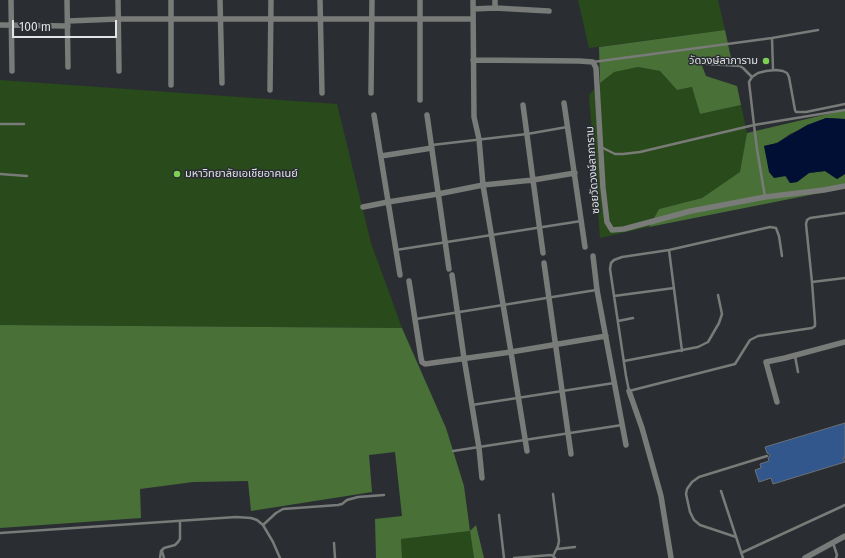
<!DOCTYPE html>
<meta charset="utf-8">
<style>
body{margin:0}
#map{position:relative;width:845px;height:558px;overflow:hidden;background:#2a2e33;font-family:"Fira Sans",sans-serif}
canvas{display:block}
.scale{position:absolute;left:12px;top:20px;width:105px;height:18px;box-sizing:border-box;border:2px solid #e1e4e7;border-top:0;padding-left:5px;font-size:12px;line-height:14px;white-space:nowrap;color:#e1e4e7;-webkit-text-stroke:3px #2a2e33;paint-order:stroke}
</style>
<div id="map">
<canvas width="845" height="558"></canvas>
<div class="scale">100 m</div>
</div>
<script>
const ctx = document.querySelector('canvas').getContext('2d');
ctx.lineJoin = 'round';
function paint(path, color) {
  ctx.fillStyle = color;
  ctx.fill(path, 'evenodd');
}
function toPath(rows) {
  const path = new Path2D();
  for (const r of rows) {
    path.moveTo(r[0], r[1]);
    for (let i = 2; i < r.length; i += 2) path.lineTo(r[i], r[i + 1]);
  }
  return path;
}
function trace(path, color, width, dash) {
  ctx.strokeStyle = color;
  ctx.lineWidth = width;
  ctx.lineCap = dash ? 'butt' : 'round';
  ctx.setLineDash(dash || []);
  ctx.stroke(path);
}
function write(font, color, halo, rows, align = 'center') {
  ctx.font = font + ' "Fira Sans","Noto Sans Thai",sans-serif';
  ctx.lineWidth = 3;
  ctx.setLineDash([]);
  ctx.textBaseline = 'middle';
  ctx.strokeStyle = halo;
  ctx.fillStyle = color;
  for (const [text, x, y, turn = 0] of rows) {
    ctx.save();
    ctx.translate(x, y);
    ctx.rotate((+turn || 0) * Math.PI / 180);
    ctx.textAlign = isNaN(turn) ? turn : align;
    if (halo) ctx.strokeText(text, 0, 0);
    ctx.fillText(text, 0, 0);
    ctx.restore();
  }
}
paint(toPath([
 [578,0,718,0,725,30,589,48],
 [638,67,660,71,677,90,692,87,700,114,741,105,747,133,741,172,702,198,659,209,649,227,600,238,589,95,600,83,614,71],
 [0,80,337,104,371,243,402,328,0,325],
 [470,531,474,558,402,558,401,539]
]), '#294a1a');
paint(toPath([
 [725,30,731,58,701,63,706,76,737,86,741,105,700,114,692,87,677,90,660,71,638,67,614,72,600,83,599,47],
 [845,110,845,119,826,118,790,134,777,143,764,146,790,183,797,182,809,173,825,171,837,179,845,174,845,188,649,227,659,209,702,198,740,172,747,133],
 [0,325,402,328,446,428,464,486,470,531,476,525,484,558,474,558,470,531,401,539,402,558,376,558,375,519,402,516,395,452,369,455,372,492,251,511,248,481,193,482,140,489,141,518,0,528]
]), '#497137');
paint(toPath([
 [826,118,845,119,845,174,837,179,825,171,809,173,797,182,790,183,786,176,774,178,769,172,764,146,777,143,807,125]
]), '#000f33');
const building = toPath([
 [845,423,845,458,843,458,845,462,773,484,771,478,759,482,755,470,761,468,760,464,769,461,768,458,770,456,769,454,767,453,765,447,845,423]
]);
paint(building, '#32578c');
trace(building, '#6c7077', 1);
trace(toPath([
 [772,38,818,30],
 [593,62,772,38,773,70],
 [707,64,740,66,743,68,752,77],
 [0,124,24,124],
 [432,145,527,134,567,127],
 [601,147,615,154,623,154,640,152,754,125,749,82,752,77,758,73,766,71,776,70,783,71,787,73,789,77,795,110,796,112,806,112,845,104],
 [0,174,27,176],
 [765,197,757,149,754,125,845,110],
 [845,213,810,218,807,220,806,224,812,282,845,278],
 [396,250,581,221],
 [669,250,682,351],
 [782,256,779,236,776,228,770,227,669,250,622,257,614,260,611,263,610,269,626,376,629,391,735,364,750,340,758,336,812,328,815,326,815,322,812,282],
 [614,296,674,288],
 [416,319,596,290],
 [618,321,633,318],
 [795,356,798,372],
 [624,361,698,347,708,342,719,323,722,314,718,295],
 [472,405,614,383],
 [453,451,622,425],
 [721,491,743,558],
 [553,494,559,541,558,546,553,556],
 [499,515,504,558],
 [263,525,276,513,283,509,338,505,342,504,347,500,358,497,384,495],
 [0,533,236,517,251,518,257,520,263,525,273,542,280,558],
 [736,537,700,525,694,520,690,512,686,494,687,489,692,482,699,477,767,456],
 [334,543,335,558],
 [833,543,837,555,836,558],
 [557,549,575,547],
 [162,551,164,558],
 [741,553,845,505],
 [160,558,161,551,164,548,175,545,178,542,180,539,180,521],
 [514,558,551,555,553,556,555,558]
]), '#787b77', 2.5);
trace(toPath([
 [11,0,12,71],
 [67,0,68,67],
 [118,0,119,71],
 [220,0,222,83],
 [320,0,322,93],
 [420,0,420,100],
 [473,0,474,117,479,139,483,185,511,352,527,451],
 [495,8,495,0],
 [473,9,495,8,549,11],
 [68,21,118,19,473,19],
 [0,25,68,26],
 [473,60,579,61,593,62,596,68,603,188,607,222,612,230,624,229,691,211,765,197,824,190,845,186],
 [171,85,171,0],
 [270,90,271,0],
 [371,93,372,0],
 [564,103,585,247],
 [523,105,533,180,543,253],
 [374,115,400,275],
 [427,115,449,269],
 [381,156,432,148],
 [363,207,388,202,438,194,483,185,533,180,575,173],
 [593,256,597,290,626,445],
 [544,263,571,454],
 [452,275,464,358,479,448,482,478],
 [409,281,421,358,422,362,425,364,511,352,606,336],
 [629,391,642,428,661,496,671,558],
 [777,402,766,362,785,358,845,342],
 [805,558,845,536]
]), '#787b77', 5.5);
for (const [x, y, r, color] of [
 [766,61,4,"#7cd154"],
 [177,174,4,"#7cd154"]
]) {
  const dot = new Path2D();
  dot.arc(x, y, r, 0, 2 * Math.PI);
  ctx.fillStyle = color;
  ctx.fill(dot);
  trace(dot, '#2a2e33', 1.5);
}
write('11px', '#e1e4e7', '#2a2e33', [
 ["วัดวงษ์ลาภาราม",758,61],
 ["มหาวิทยาลัยเอเชียอาคเนย์",185,174,"left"]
], 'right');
write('11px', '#e1e4e7', '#2a2e33', [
 ["ซอยวัดวงษ์ลาภาราม",593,170,-94]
]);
</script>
